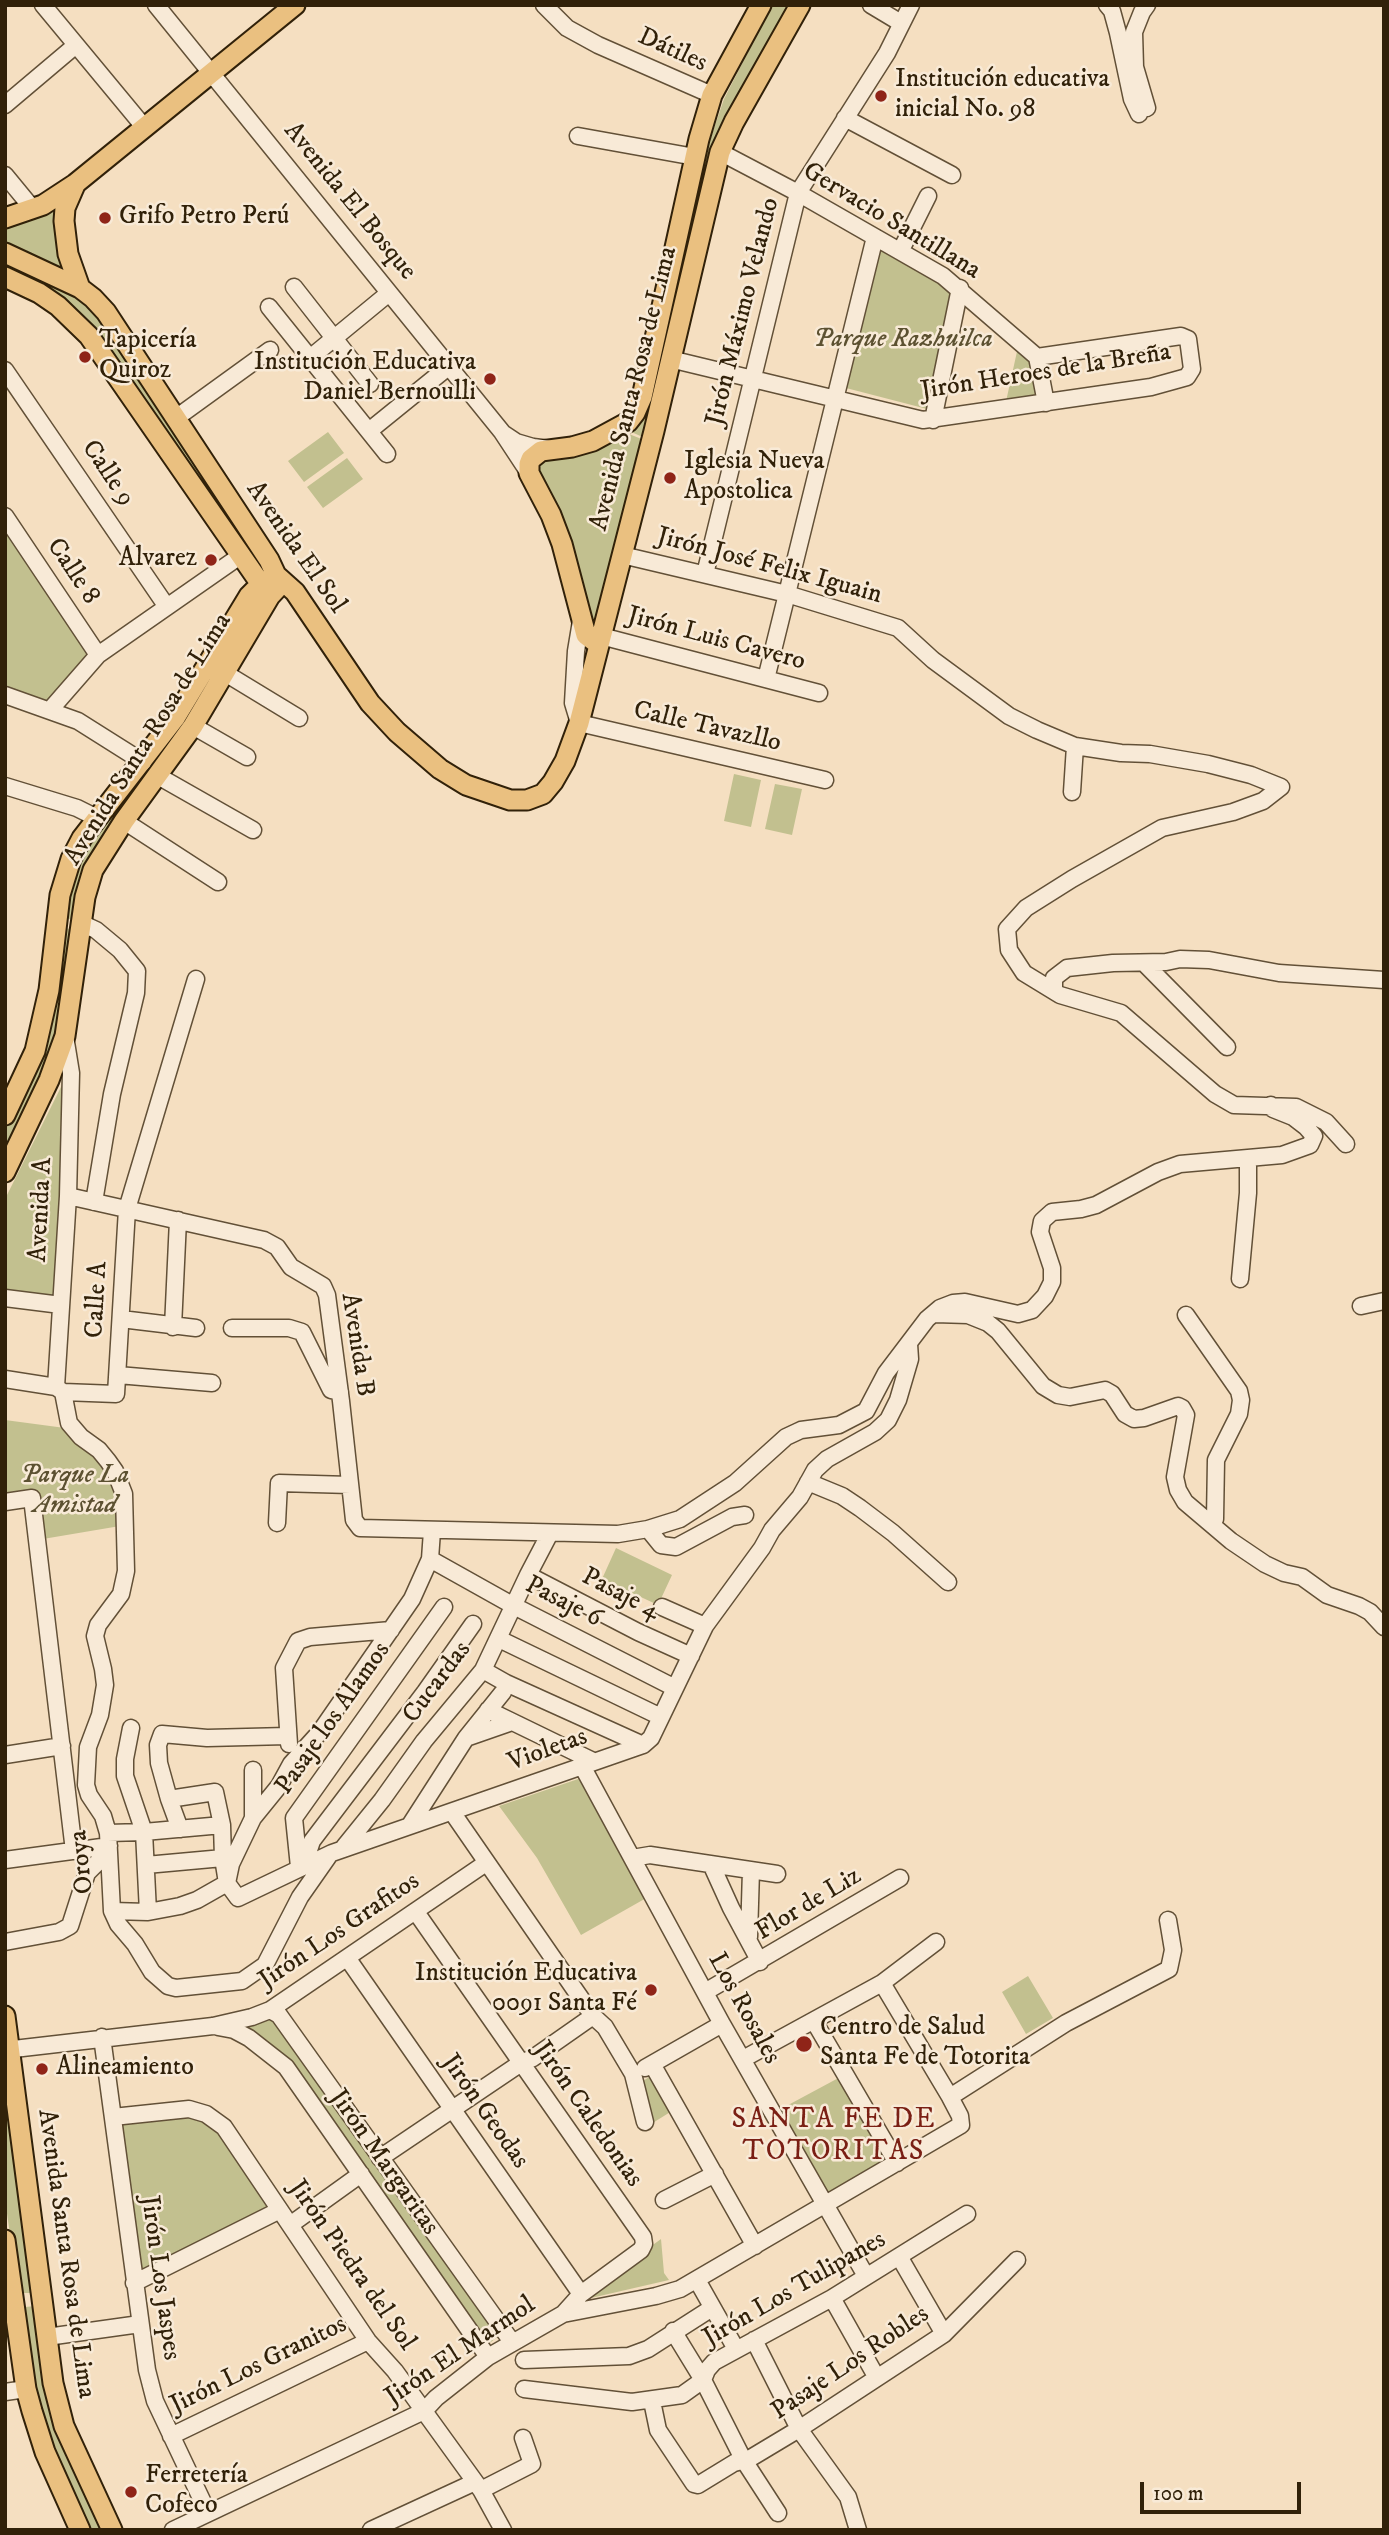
<!DOCTYPE html>
<meta charset="utf-8">
<style>
body{margin:0}
#map{position:relative;width:1389px;height:2535px;overflow:hidden;background:#f5dfc1;font-family:"IM FELL DW Pica",serif}
canvas{display:block}
.frame{position:absolute;inset:0;border:7px solid #312109;pointer-events:none}
.scale{position:absolute;left:1140px;top:2482px;width:161px;height:32px;box-sizing:border-box;border:4px solid #312109;border-top:0;padding-left:9px;font-size:21px;line-height:24px;white-space:nowrap;color:#312109;-webkit-text-stroke:5px #f8ead7;paint-order:stroke}
</style>
<div id="map">
<canvas width="1389" height="2535"></canvas>
<div class="frame"></div>
<div class="scale">100 m</div>
</div>
<script>
const ctx = document.querySelector('canvas').getContext('2d');
ctx.lineJoin = 'round';
function paint(path, color) {
  ctx.fillStyle = color;
  ctx.fill(path, 'evenodd');
}
function toPath(rows) {
  const path = new Path2D();
  for (const r of rows) {
    path.moveTo(r[0], r[1]);
    for (let i = 2; i < r.length; i += 2) path.lineTo(r[i], r[i + 1]);
  }
  return path;
}
function trace(path, color, width, dash) {
  ctx.strokeStyle = color;
  ctx.lineWidth = width;
  ctx.lineCap = dash ? 'butt' : 'round';
  ctx.setLineDash(dash || []);
  ctx.stroke(path);
}
function write(font, color, halo, rows, align = 'center') {
  ctx.font = font + ' "IM FELL DW Pica",serif';
  ctx.lineWidth = 5;
  ctx.setLineDash([]);
  ctx.textBaseline = 'middle';
  ctx.strokeStyle = halo;
  ctx.fillStyle = color;
  for (const [text, x, y, turn = 0] of rows) {
    ctx.save();
    ctx.translate(x, y);
    ctx.rotate((+turn || 0) * Math.PI / 180);
    ctx.textAlign = isNaN(turn) ? turn : align;
    if (halo) ctx.strokeText(text, 0, 0);
    ctx.fillText(text, 0, 0);
    ctx.restore();
  }
}
paint(toPath([
 [772,5,795,5,750,85,645,438,629,431,649,399,710,140,724,99],
 [58,200,70,274,5,246,5,223],
 [880,248,930,275,957,294,931,410,846,388],
 [5,258,89,301,268,569,262,574,90,331,5,271],
 [1018,347,1035,361,1043,401,1005,406],
 [328,432,344,453,304,482,288,461],
 [629,434,644,440,597,621,589,621,537,472,546,457,575,457,608,445],
 [347,458,363,479,323,508,307,487],
 [5,525,93,655,46,702,5,689],
 [257,596,76,915,71,919,63,918,73,866],
 [734,774,761,780,751,827,724,821],
 [775,784,802,789,792,835,765,829],
 [62,927,73,930,54,1051,5,1156,5,1126,13,1110],
 [67,1075,57,1301,5,1294,5,1199],
 [5,1420,65,1428,91,1448,117,1485,120,1526,43,1539,35,1492,5,1495],
 [616,1548,672,1575,658,1605,602,1579],
 [581,1778,648,1897,581,1935,537,1858,499,1806],
 [1028,1976,1053,2018,1026,2034,1002,1992],
 [272,2017,500,2335,487,2345,290,2067,244,2032,243,2025],
 [5,2058,34,2293,22,2293,18,2289,5,2200],
 [652,2075,672,2111,651,2124,643,2081],
 [844,2075,892,2158,827,2196,777,2111],
 [168,2116,189,2117,204,2122,218,2132,270,2208,139,2272,120,2124],
 [661,2239,664,2273,669,2280,591,2298,586,2296,592,2289],
 [36,2306,48,2377,107,2530,86,2530,42,2428,20,2311,25,2307]
]), '#c2c08f');
const minor = toPath([
 [43,5,145,128],
 [156,5,502,432,529,473],
 [544,5,567,28,598,45,712,95],
 [871,5,901,23],
 [1107,5,1112,11,1118,33,1132,99,1139,114],
 [5,105,76,45],
 [1147,108,1135,67,1134,32,1142,12,1147,5],
 [845,118,952,175],
 [578,136,695,157],
 [5,175,33,209],
 [901,250,928,196],
 [294,287,370,384],
 [269,307,387,454],
 [1037,357,1046,403],
 [310,358,389,293],
 [670,359,923,420,1151,387,1187,377,1192,369,1188,339,1181,336,1037,357,943,276,798,193,720,152],
 [5,370,167,607],
 [176,418,270,350],
 [933,420,960,288],
 [369,431,448,367],
 [504,434,516,442,533,447,550,449],
 [5,516,98,655],
 [622,555,787,594,898,628,933,660,1009,716,1037,730,1075,746,1121,753,1150,754,1208,764,1251,775,1281,787,1263,801,1233,812,1162,828,1072,879,1026,908,1007,929,1009,950,1024,973,1060,995,1121,1013,1215,1094,1234,1105,1296,1107,1326,1122,1346,1144],
 [705,574,798,193,887,53,911,5],
 [581,621,576,651,573,703,579,723,825,780],
 [601,636,819,693],
 [225,673,299,718],
 [766,679,875,237],
 [5,695,78,721,143,762],
 [50,710,98,655,240,556],
 [193,726,247,757],
 [158,776,253,830],
 [5,786,77,808,97,818],
 [1072,792,1075,746],
 [124,821,218,882],
 [81,923,96,930,120,950,137,971,136,993,112,1094,94,1202],
 [1144,963,1227,1047],
 [1054,991,1054,978,1067,968,1113,963,1166,962,1180,959,1209,960,1279,973,1384,980],
 [68,1196,264,1240,277,1247,291,1267,323,1286,327,1295,341,1401,354,1520,360,1528,618,1534,648,1529,680,1519,735,1483,786,1437,801,1430,839,1425,866,1411,886,1373,927,1319,940,1308,953,1303,965,1302,1018,1314,1032,1310,1045,1296,1052,1282,1052,1268,1040,1232,1042,1221,1052,1212,1081,1209,1096,1205,1158,1172,1180,1164,1282,1155,1310,1145,1314,1136,1306,1127,1293,1117,1273,1109,1271,1105],
 [1240,1279,1248,1193,1248,1158],
 [5,1298,61,1305],
 [1361,1306,1384,1301],
 [935,1314,968,1315,988,1323,998,1331,1043,1386,1058,1395,1070,1397,1105,1390,1112,1394,1125,1414,1134,1419,1144,1418,1178,1406,1182,1408,1186,1415,1175,1477,1178,1490,1185,1502,1231,1541,1265,1564,1284,1573,1302,1577,1327,1595,1359,1606,1370,1612,1384,1627],
 [1186,1315,1239,1391,1241,1400,1239,1414,1216,1460,1215,1519,1212,1525],
 [121,1319,196,1328],
 [173,1327,178,1220],
 [232,1328,289,1328,302,1332,331,1390,340,1392],
 [118,1375,212,1383],
 [5,1379,56,1387,63,1392,116,1394,127,1209,196,979],
 [56,1387,68,1196,71,1073,65,1036],
 [63,1392,69,1423,81,1437,99,1450,108,1461,115,1471,124,1494,126,1571,121,1594,98,1625,95,1636,103,1669,105,1685,100,1715,88,1747,86,1785,89,1795,103,1816,108,1833,112,1911,118,1924,135,1944,152,1972,168,1986,176,1988,242,1981,265,1965,300,1897,328,1857],
 [808,1482,842,1496,860,1508,893,1533,948,1582],
 [5,1502,32,1498,74,1851],
 [277,1523,279,1483,350,1485],
 [648,1529,661,1545,676,1547,732,1517,745,1515],
 [430,1559,514,1606,675,1688],
 [528,1575,638,1632,691,1656],
 [662,1607,705,1626],
 [499,1639,661,1717],
 [483,1670,506,1683,643,1745],
 [488,1710,593,1761],
 [131,1728,125,1759,125,1776,144,1832,148,1912],
 [466,1738,512,1722],
 [289,1744,284,1668,298,1641,310,1637,391,1630],
 [5,1755,62,1746],
 [581,1764,722,2024,866,2276],
 [253,1770,253,1818],
 [169,1799,215,1792,222,1825,223,1858,227,1883,238,1898,332,1853,643,1745,651,1738,705,1626,762,1548,772,1530,800,1497,815,1470,827,1459,875,1432,888,1420,898,1400,910,1359,909,1344],
 [452,1812,593,2016,605,2027,633,2074,645,2122],
 [410,1825,466,1738,503,1692],
 [180,1829,169,1799,159,1763,158,1745,162,1734,207,1738,287,1736],
 [108,1833,144,1832,222,1825],
 [344,1847,382,1800,424,1741,483,1670,528,1575,550,1533],
 [632,1858,650,1855,777,1874],
 [5,1860,109,1846],
 [711,1864,731,1908,760,1962],
 [146,1865,223,1858],
 [304,1865,312,1841,425,1692,473,1624],
 [299,1867,294,1818,444,1607],
 [112,1911,148,1912,180,1906,197,1900,227,1883,231,1864,253,1818,279,1786,291,1764,320,1732,412,1599,430,1559,432,1531],
 [749,1937,751,1870],
 [5,1942,59,1932,70,1926,87,1873,99,1861,109,1858],
 [348,1959,581,2294],
 [705,1992,900,1878],
 [270,2010,279,2015,512,2342],
 [814,2021,897,2163],
 [218,2027,234,2030,249,2038,286,2067,488,2357],
 [102,2037,147,2370,155,2401,208,2513],
 [5,2050,213,2026,252,2017,270,2010,486,1863],
 [743,2059,882,1983,936,1942],
 [652,2064,755,2246],
 [645,2068,722,2024],
 [950,2097,1066,2023,1169,1969,1173,1950,1168,1920],
 [113,2117,189,2109,206,2114,224,2127,368,2341,395,2371,481,2490,503,2530],
 [380,2158,521,2063,533,2058,593,2016],
 [664,2200,715,2174],
 [290,2225,361,2174],
 [900,2258,944,2334],
 [697,2280,736,2349],
 [134,2283,280,2210],
 [832,2298,877,2378],
 [563,2314,656,2296,680,2289,961,2125,960,2116,950,2097,882,1983],
 [673,2331,703,2380,743,2459,778,2513],
 [47,2337,140,2324],
 [754,2340,799,2429,848,2497,858,2530],
 [524,2360,629,2356,648,2349,712,2308],
 [524,2389,632,2402,682,2395,703,2380,707,2370,714,2362,832,2298,967,2214],
 [5,2392,26,2389],
 [652,2401,658,2430,694,2484,698,2485,734,2463,749,2459,799,2429,944,2334,1017,2260],
 [171,2436,368,2341],
 [481,2490,532,2464,523,2438],
 [173,2530,424,2411,436,2398,488,2357,563,2314,581,2294,641,2250,644,2244,643,2237,416,1912],
 [371,2530,475,2482]
]);
const major = toPath([
 [75,185,65,208,64,221,68,254,80,288],
 [5,218,43,205,75,184,295,5],
 [5,253,80,288,93,298,106,312,269,560,276,575,295,592,370,703,397,732,440,769,466,785,510,800,527,800,543,794,553,782,565,761,579,723,654,431,720,152,734,122,800,5],
 [5,277,39,293,58,306,89,336,267,593],
 [599,645,586,635,562,544,551,515,529,473,529,464,531,459,541,451,572,447,593,441,628,422,635,413,642,397,699,139,712,95,761,5],
 [5,1115,35,1051,49,990,60,895,71,859,82,838,175,718,249,596,260,585,276,575],
 [5,1172,49,1080,65,1036,85,897,93,870,124,821,193,726,270,596,283,582],
 [5,2016,53,2383,64,2426,112,2530],
 [5,2240,26,2389,32,2411,45,2452,80,2530]
]);
trace(minor, '#625037', 19);
trace(major, '#312109', 23);
trace(minor, '#f8ead7', 16);
trace(major, '#eac080', 19);
for (const [x, y, r, color] of [
 [881,96,7,"#8f2418"],
 [105,218,7,"#8f2418"],
 [85,357,7,"#8f2418"],
 [490,379,7,"#8f2418"],
 [670,478,7,"#8f2418"],
 [211,560,7,"#8f2418"],
 [651,1990,7,"#8f2418"],
 [804,2044,9,"#8f2418"],
 [42,2069,7,"#8f2418"],
 [131,2492,7,"#8f2418"]
]) {
  const dot = new Path2D();
  dot.arc(x, y, r, 0, 2 * Math.PI);
  ctx.fillStyle = color;
  ctx.fill(dot);
  trace(dot, '#f8ead7', 2.5);
}
write('26px', '#312109', '#f8ead7', [
 ["Dátiles",672,51,24],
 ["Avenida El Bosque",349,202,51],
 ["Gervacio Santillana",891,222,31],
 ["Jirón Máximo Velando",744,312,-76],
 ["Jirón Heroes de la Breña",1046,373,-9],
 ["Avenida Santa Rosa de Lima",635,389,-76],
 ["Calle 9",107,474,56],
 ["Avenida El Sol",295,548,55],
 ["Jirón José Felix Iguain",769,567,15],
 ["Calle 8",72,572,56],
 ["Jirón Luis Cavero",716,640,15],
 ["Calle Tavazllo",707,728,13],
 ["Avenida Santa Rosa de Lima",149,740,-58],
 ["Avenida A",42,1210,-87],
 ["Calle A",98,1300,-87],
 ["Avenida B",356,1345,81],
 ["Pasaje 4",620,1595,27],
 ["Pasaje 6",563,1603,27],
 ["Cucardas",438,1683,-53],
 ["Pasaje los Alamos",334,1719,-55],
 ["Violetas",548,1751,-20],
 ["Oroya",83,1862,-96],
 ["Flor de Liz",809,1905,-31],
 ["Jirón Los Grafitos",340,1932,-34],
 ["Los Rosales",743,2009,61],
 ["Jirón Geodas",484,2112,55],
 ["Jirón Caledonias",587,2115,55],
 ["Jirón Margaritas",383,2163,55],
 ["Avenida Santa Rosa de Lima",65,2254,82],
 ["Jirón Piedra del Sol",351,2266,55],
 ["Jirón Los Jaspes",159,2278,82],
 ["Jirón Los Tulipanes",795,2290,-30],
 ["Jirón El Marmol",461,2352,-34],
 ["Pasaje Los Robles",851,2364,-34],
 ["Jirón Los Granitos",259,2366,-26]
]);
write('26px', '#312109', '#f8ead7', [
 ["Institución educativa",895,81],
 ["inicial No. 98",895,111],
 ["Grifo Petro Perú",119,218],
 ["Tapicería",99,342],
 ["Quiroz",99,372],
 ["Institución Educativa",476,364,"right"],
 ["Daniel Bernoulli",476,394,"right"],
 ["Iglesia Nueva",684,463],
 ["Apostolica",684,493],
 ["Alvarez",197,560,"right"],
 ["Institución Educativa",637,1975,"right"],
 ["0091 Santa Fé",637,2005,"right"],
 ["Centro de Salud",820,2029],
 ["Santa Fe de Totorita",820,2059],
 ["Alineamiento",56,2069],
 ["Ferretería",145,2477],
 ["Cofeco",145,2507]
], 'left');
write('italic 26px', '#5c5131', '#f8ead7', [
 ["Parque Razhuilca",903,341],
 ["Parque La",75,1477],
 ["Amistad",75,1507]
]);
ctx.letterSpacing = '2px';
write('28px', '#7a1f14', '#f8ead7', [
 ["SANTA FE DE",834,2121],
 ["TOTORITAS",834,2153]
]);
ctx.letterSpacing = '0px';
</script>
